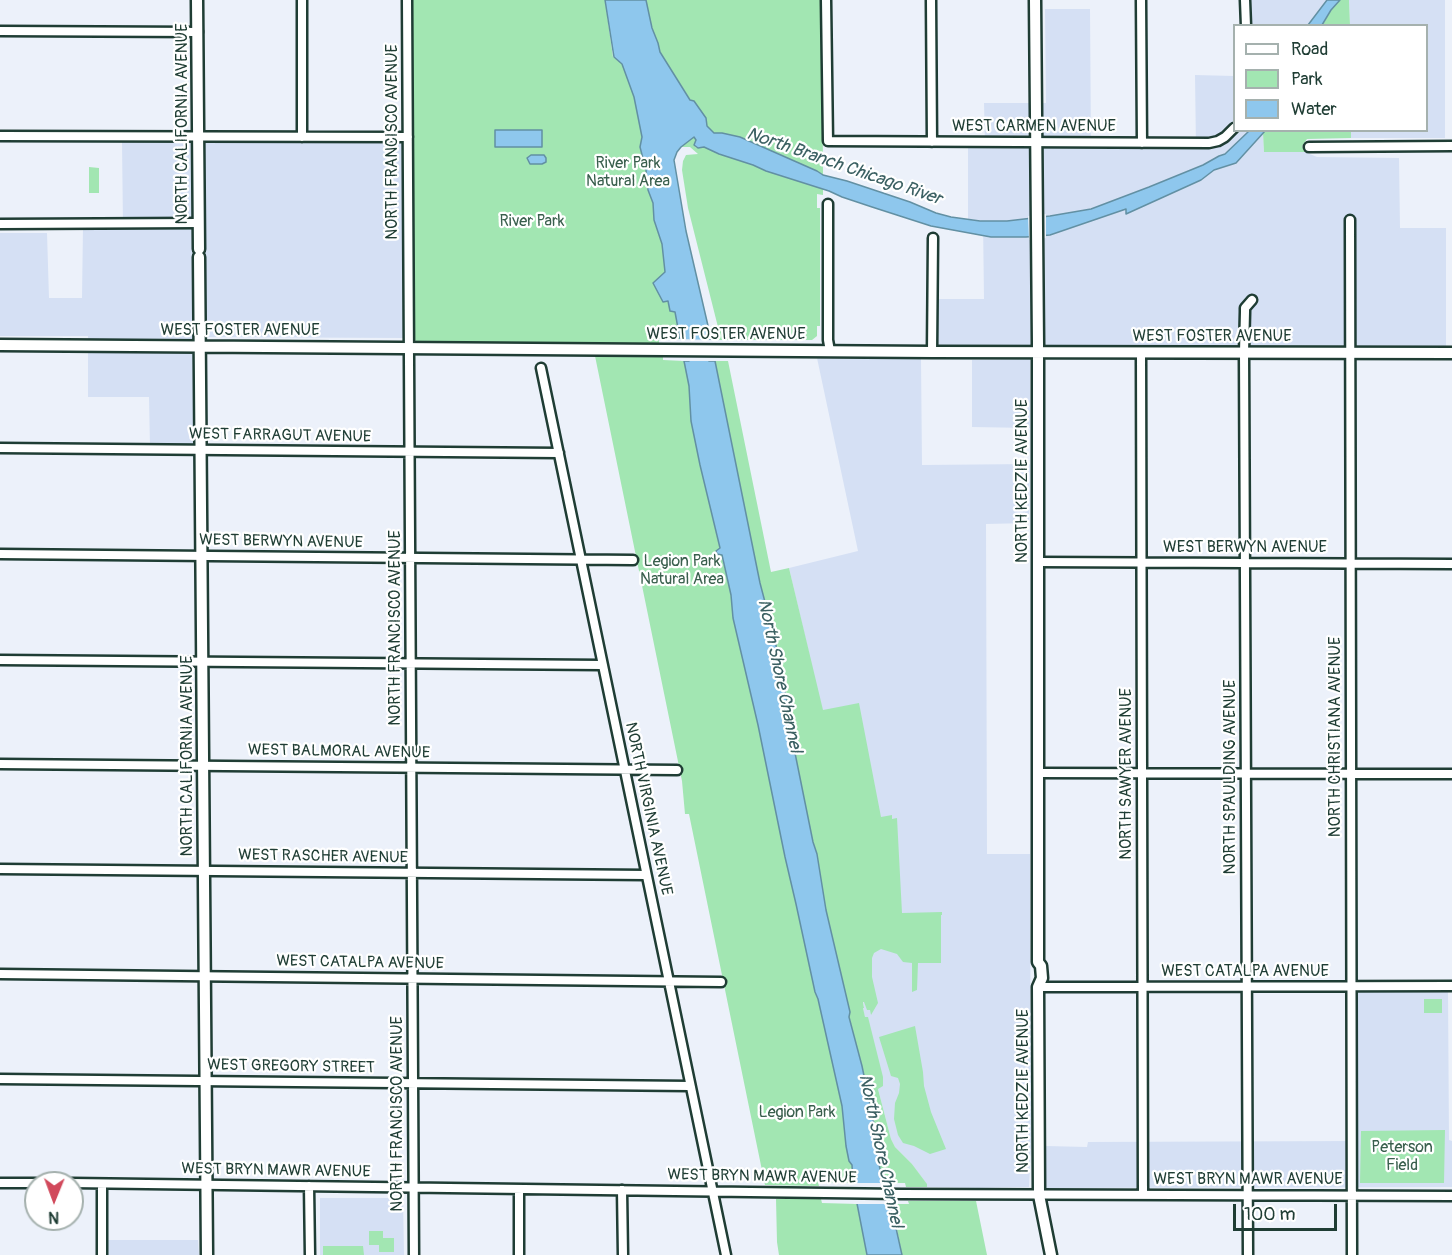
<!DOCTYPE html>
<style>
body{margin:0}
#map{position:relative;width:1452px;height:1255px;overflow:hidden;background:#ecf1fa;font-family:Pangolin,sans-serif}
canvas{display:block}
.legend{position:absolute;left:1233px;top:24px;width:195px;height:108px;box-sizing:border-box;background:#fff;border:2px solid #a5b1ae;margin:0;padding:8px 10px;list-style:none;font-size:18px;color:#1f3d34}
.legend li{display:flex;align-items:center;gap:12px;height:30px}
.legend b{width:30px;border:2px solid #a5b1ae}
.north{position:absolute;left:24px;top:1171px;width:60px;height:60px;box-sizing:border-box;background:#fff;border:2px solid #a5b1ae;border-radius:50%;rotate:181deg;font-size:16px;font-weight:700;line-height:24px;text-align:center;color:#1f3d34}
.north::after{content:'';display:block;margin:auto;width:21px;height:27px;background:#d1495b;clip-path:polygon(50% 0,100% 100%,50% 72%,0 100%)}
.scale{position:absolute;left:1233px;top:1204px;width:104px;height:27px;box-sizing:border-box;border:3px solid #1f3d34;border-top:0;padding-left:8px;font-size:18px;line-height:21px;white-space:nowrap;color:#1f3d34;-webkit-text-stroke:4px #fff;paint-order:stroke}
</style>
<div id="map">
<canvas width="1452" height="1255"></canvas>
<ul class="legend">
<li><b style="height:8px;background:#fff"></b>Road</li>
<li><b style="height:16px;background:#a2e6b2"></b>Park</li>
<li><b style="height:16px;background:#8ec7ed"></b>Water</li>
</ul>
<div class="north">N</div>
<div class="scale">100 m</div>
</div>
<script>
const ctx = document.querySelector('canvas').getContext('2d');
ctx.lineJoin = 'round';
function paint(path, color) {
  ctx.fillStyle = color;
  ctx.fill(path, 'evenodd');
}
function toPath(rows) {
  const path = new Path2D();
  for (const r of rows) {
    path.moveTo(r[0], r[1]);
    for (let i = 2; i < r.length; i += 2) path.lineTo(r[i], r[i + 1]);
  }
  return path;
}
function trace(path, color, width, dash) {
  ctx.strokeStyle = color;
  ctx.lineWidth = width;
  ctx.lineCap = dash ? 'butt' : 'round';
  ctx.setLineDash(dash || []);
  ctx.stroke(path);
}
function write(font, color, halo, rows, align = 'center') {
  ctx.font = font + ' Pangolin,sans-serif';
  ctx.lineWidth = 4.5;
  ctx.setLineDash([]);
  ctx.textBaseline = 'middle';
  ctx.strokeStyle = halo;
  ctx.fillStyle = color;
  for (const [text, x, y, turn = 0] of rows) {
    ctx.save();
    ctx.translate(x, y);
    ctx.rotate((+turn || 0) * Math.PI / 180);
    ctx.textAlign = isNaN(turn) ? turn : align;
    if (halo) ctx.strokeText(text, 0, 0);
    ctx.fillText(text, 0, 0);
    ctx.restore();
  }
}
paint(toPath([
 [1249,0,1327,0,1308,26,1250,25],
 [1349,0,1445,0,1445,138,1351,138,1351,131,1426,130,1426,26,1350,25],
 [1045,9,1090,9,1091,148,1196,148,1195,75,1234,76,1234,130,1263,131,1264,152,1305,152,1317,157,1399,158,1400,228,1446,228,1446,346,932,345,932,299,984,299,983,221,968,219,968,146,985,146,984,103,1046,103],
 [122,142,403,143,403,338,194,337,194,447,150,447,149,397,88,397,88,336,0,336,0,233,47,233,49,298,82,298,83,227,123,227],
 [817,358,921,359,922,465,1030,464,1029,523,986,524,987,854,1030,854,1031,1146,1029,1187,978,1188,927,1187,926,1183,912,1164,895,1147,891,1139,878,1089,863,1008,864,1007,822,710,789,568,858,551],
 [1030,359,1030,428,972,427,972,360],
 [1448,991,1449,1140,1452,1141,1452,1187,1045,1188,1046,1146,1087,1147,1088,1142,1356,1141,1356,992],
 [320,1198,403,1198,404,1255,320,1255],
 [107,1240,198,1240,199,1255,107,1255]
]), '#d5e0f4');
paint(toPath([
 [412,0,605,0,613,57,622,63,634,97,642,137,640,147,646,170,648,190,653,203,654,220,662,244,670,311,675,312,680,339,659,339,659,343,626,343,418,342,413,339],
 [646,0,822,0,823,175,817,171,740,137,722,133,714,133,707,126,660,52,658,43,652,28],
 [1340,0,1349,0,1350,25,1322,26,1331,10],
 [1265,130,1351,131,1351,138,1307,139,1302,146,1305,152,1264,152,1263,133],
 [694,137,696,140,695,147,698,148,704,147,719,154,753,165,766,171,823,189,823,195,817,194,817,208,820,208,820,326,817,326,817,336,812,340,719,340,720,335,688,208,682,170,683,161,686,155,698,154,690,147,681,147],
 [89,167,99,168,99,193,89,193],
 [595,356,663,357,663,360,684,361,689,386,691,421,700,465,731,595,733,618,758,725,785,857,796,904,815,992,818,999,842,1106,846,1146,849,1161,852,1165,853,1183,818,1182,819,1186,765,1185,689,814,685,814,682,781],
 [715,361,728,361,771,572,789,568,823,710,859,703,881,817,892,815,892,819,897,818,902,913,942,912,942,915,941,915,941,963,918,963,917,990,912,992,912,963,903,962,897,954,881,949,874,953,872,958,872,977,878,1003,871,1015,870,1010,867,1010,864,1002,863,1002,864,1008,863,1008,865,1017,868,1017,883,1077,883,1086,878,1089,891,1139,895,1147,912,1164,927,1184,927,1187,906,1187,905,1183,886,1183,885,1177,881,1175,874,1135,875,1129,862,1066,849,1016,850,1012,826,910,817,854,813,842,795,753,790,718,775,640,760,583],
 [1424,999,1442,999,1442,1013,1424,1013],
 [915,1026,923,1072,924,1086,931,1112,946,1149,930,1154,914,1146,903,1143,898,1135,894,1119,895,1103,899,1093,900,1084,898,1078,891,1076,879,1037],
 [1445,1130,1444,1183,1360,1183,1361,1131],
 [776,1199,821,1199,822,1203,857,1204,867,1255,779,1255,777,1242],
 [908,1201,976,1201,987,1255,902,1255,892,1204,909,1204],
 [369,1231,383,1231,383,1238,394,1238,394,1252,379,1252,379,1245,369,1245],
 [323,1246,363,1246,364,1255,323,1255]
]), '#a2e6b2');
const water = toPath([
 [605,0,646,0,652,28,658,43,660,52,690,100,694,101,706,118,707,126,714,133,722,133,740,137,817,171,823,175,847,181,910,202,936,213,951,217,980,221,1007,221,1050,216,1091,209,1149,187,1203,165,1219,156,1225,154,1249,131,1265,131,1236,163,1214,170,1201,180,1126,214,1126,209,1050,235,1026,237,991,237,931,226,872,207,842,197,829,191,766,171,753,165,719,154,704,147,698,148,694,145,696,140,694,137,681,147,677,152,674,160,686,231,709,330,711,340,705,340,709,361,715,361,760,583,775,640,790,718,795,753,813,842,817,854,826,910,850,1012,849,1017,862,1066,875,1129,874,1135,881,1175,885,1177,886,1183,902,1255,867,1255,853,1183,852,1165,849,1161,846,1146,842,1106,818,999,815,992,796,904,785,857,758,725,733,618,731,595,722,555,717,554,716,551,720,548,700,465,691,421,689,386,684,361,689,361,685,339,680,339,675,312,670,311,668,301,663,302,653,283,665,272,662,244,654,220,653,203,648,190,646,170,640,147,642,137,634,97,622,64,614,57,605,0],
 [1327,0,1340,0,1331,10,1322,25,1308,25,1327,0],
 [495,130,542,130,542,147,495,147,495,130],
 [531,155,544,155,546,158,546,162,542,164,530,164,527,158,531,155]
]);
paint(water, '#8ec7ed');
trace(water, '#6290a3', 1.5);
paint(toPath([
 [1046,214,1046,238,1029,240,1028,216],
 [677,339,714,340,712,342,708,343,711,358,716,358,718,361,681,361,682,358,686,358,682,342,678,342],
 [850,1183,890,1183,895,1204,854,1204]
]), '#ecf1fa');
const minor = toPath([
 [302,0,302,137],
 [407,0,414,1255],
 [826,0,828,141,1209,143,1218,141,1225,137,1234,128],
 [931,0,932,142],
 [1141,0,1142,143],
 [1245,0,1246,26],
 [0,31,198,32],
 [0,136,408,137],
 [1309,147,1452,146],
 [828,204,828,340,830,351],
 [1350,220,1352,1255],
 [0,224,199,223],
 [932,352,933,238],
 [1141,352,1143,1195],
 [541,368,726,1255],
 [0,448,559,453],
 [0,554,633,560],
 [1038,562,1452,564],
 [0,660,602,665],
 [0,764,677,770],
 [1038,773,1452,774],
 [0,869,646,875],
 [0,974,721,982],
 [1038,987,1452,986],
 [0,1079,690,1086],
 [0,1183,36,1183],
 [72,1183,901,1194,1452,1196],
 [102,1184,102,1255],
 [309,1186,310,1255],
 [519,1189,519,1255],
 [622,1190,623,1255],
 [1248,1255,1244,352,1245,312,1245,308,1252,300]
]);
const major = toPath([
 [197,0,199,249],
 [1035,0,1038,343,1038,962,1041,966,1042,978,1038,987,1039,1195,1051,1255],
 [199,257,207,1255],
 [0,345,932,352,1452,353]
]);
trace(minor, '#1f3d34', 13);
trace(major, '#1f3d34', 15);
trace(minor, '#fff', 8);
trace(major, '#fff', 10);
write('16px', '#1f3d34', '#fff', [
 ["NORTH CALIFORNIA AVENUE",183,124,-90],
 ["WEST CARMEN AVENUE",1034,127],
 ["NORTH FRANCISCO AVENUE",393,142,-90],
 ["WEST FOSTER AVENUE",240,331],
 ["WEST FOSTER AVENUE",726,335],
 ["WEST FOSTER AVENUE",1212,337],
 ["WEST FARRAGUT AVENUE",280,436,1],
 ["NORTH KEDZIE AVENUE",1023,481,-90],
 ["WEST BERWYN AVENUE",281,542,1],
 ["WEST BERWYN AVENUE",1245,548],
 ["NORTH FRANCISCO AVENUE",396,628,-90],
 ["NORTH CHRISTIANA AVENUE",1336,737,-90],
 ["WEST BALMORAL AVENUE",339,752,1],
 ["NORTH CALIFORNIA AVENUE",188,756,-90],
 ["NORTH SAWYER AVENUE",1127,774,-90],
 ["NORTH SPAULDING AVENUE",1231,777,-90],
 ["NORTH VIRGINIA AVENUE",648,809,78],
 ["WEST RASCHER AVENUE",323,857,1],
 ["WEST CATALPA AVENUE",360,963,1],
 ["WEST CATALPA AVENUE",1245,972],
 ["WEST GREGORY STREET",291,1067,1],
 ["NORTH KEDZIE AVENUE",1024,1091,-90],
 ["NORTH FRANCISCO AVENUE",398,1114,-90],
 ["WEST BRYN MAWR AVENUE",276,1171,1],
 ["WEST BRYN MAWR AVENUE",762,1177,1],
 ["WEST BRYN MAWR AVENUE",1248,1180]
]);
write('16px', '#395f4d', '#fff', [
 ["River Park",628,164],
 ["Natural Area",628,182],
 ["River Park",532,222],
 ["Legion Park",682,562],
 ["Natural Area",682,580],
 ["Legion Park",797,1113],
 ["Peterson",1402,1148],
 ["Field",1402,1166]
]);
write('italic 18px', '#3b6062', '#fff', [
 ["North Branch Chicago River",844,167,19],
 ["North Shore Channel",779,676,78],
 ["North Shore Channel",880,1151,78]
]);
</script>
